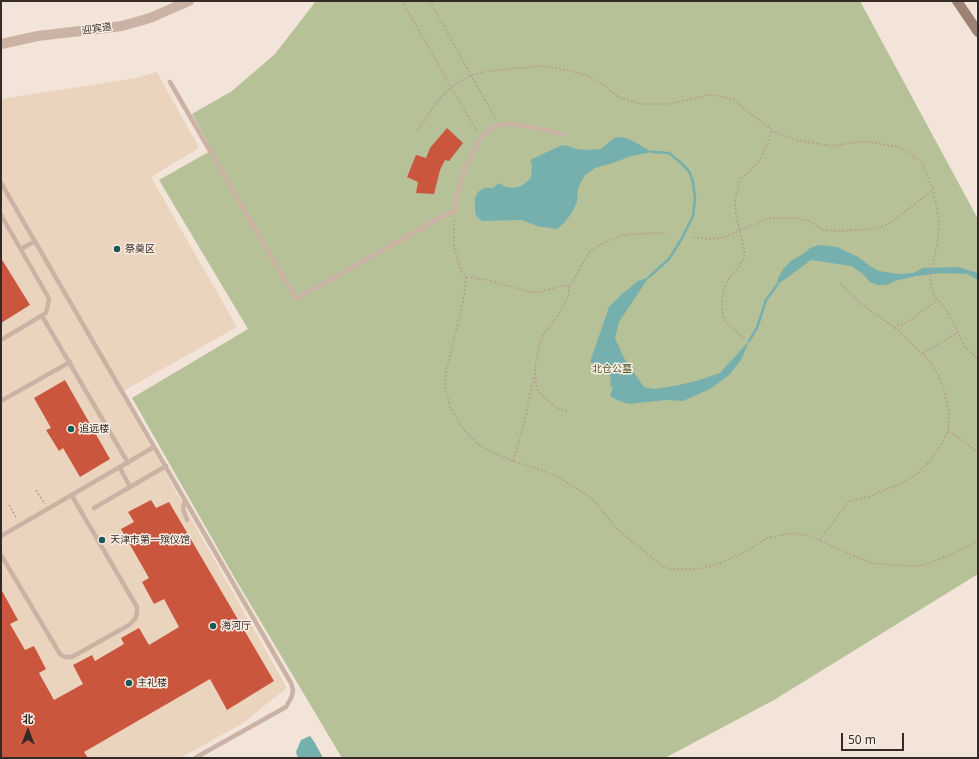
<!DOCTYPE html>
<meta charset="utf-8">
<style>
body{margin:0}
#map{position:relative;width:979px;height:759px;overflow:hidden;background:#f2e4d8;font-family:"Noto Sans","Noto Sans SC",sans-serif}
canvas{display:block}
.frame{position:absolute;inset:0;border:2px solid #352a26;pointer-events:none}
.north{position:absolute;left:8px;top:711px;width:40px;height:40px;-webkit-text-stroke:3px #faeee4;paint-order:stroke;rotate:0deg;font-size:11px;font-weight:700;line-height:16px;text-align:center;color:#352a26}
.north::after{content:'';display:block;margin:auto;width:14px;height:18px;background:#352a26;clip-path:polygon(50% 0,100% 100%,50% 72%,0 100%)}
.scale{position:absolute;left:841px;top:733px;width:63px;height:18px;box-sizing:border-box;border:2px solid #352a26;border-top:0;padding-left:5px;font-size:12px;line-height:14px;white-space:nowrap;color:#352a26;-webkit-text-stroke:3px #faeee4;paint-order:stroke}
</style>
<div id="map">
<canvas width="979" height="759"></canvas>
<div class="frame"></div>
<div class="north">北</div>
<div class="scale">50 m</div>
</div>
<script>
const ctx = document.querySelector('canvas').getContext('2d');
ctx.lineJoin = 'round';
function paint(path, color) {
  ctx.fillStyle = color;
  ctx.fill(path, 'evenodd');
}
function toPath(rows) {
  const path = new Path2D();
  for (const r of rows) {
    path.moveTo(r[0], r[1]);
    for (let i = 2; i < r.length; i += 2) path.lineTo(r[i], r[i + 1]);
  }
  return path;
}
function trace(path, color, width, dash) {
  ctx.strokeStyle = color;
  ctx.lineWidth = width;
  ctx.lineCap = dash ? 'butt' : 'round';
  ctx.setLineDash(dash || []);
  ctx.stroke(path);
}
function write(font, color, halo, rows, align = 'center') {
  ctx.font = font + ' "Noto Sans","Noto Sans SC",sans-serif';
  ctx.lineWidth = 3;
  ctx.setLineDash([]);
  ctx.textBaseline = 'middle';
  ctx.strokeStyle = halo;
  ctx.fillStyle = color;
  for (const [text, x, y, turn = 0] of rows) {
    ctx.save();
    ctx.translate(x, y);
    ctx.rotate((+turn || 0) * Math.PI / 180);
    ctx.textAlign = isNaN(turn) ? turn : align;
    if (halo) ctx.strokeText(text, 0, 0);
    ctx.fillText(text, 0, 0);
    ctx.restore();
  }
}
paint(toPath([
 [316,1,860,1,978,219,978,574,774,700,665,758,342,758,233,575,132,398,248,329,159,180,212,150,192,114,232,91,275,54]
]), '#b6c198');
paint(toPath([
 [157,72,199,148,151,177,237,327,120,393,287,688,240,725,180,758,1,758,1,99,136,78]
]), '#ebd4be');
paint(toPath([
 [623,137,631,140,652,152,631,156,613,163,595,168,585,175,578,188,577,202,571,214,564,223,557,229,537,226,522,220,482,221,476,216,475,210,475,198,479,191,485,188,493,188,499,183,506,187,513,188,521,186,528,181,531,177,532,165,530,160,562,145,568,146,577,149,587,150,601,149,614,138],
 [819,245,837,247,858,257,870,266,879,271,899,274,913,273,923,268,958,267,978,273,978,280,967,274,942,273,916,276,895,281,886,285,877,285,870,282,863,274,851,266,811,260,777,285,778,278,784,268,791,261,803,254,810,248],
 [649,277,619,322,615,338,624,358,644,387,655,389,674,386,696,381,720,373,749,341,741,360,729,375,710,389,683,401,666,400,629,404,619,401,610,396,613,387,610,387,611,380,608,371,600,367,599,364,590,362,609,307,622,294,638,281],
 [310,736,315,743,323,758,298,758,296,752,301,740]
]), '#76b0ae');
trace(toPath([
 [649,277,669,259,682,238,693,216,695,198,693,182,689,171,679,161,669,153,652,152],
 [749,341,757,328,766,300,777,285]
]), '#76b0ae', 2.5);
paint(toPath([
 [447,128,463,143,449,161,445,160,440,170,434,194,416,193,418,182,407,177,416,155,426,158,430,148],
 [1,258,30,305,1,323],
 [65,380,110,459,80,477,63,448,59,451,46,430,51,428,34,398],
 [151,500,156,508,169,502,274,681,227,710,210,679,84,752,88,758,1,758,1,589,18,620,10,624,25,650,34,646,46,669,39,673,54,700,83,684,73,665,92,655,95,661,124,644,121,638,139,628,149,645,179,627,164,599,154,604,142,582,149,578,121,529,134,522,128,512]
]), '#ca563e');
trace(toPath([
 [402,1,451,87,477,131],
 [430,1,496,120],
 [417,131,439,99,451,87,461,81,472,75,488,71,541,66,567,70,585,75,604,85,617,96,627,100,642,104,669,104,709,95,720,96,735,100,747,111,777,133,796,140,832,146,863,141,899,147,921,161,933,189,939,221,938,238,930,280,934,296,945,308,955,326,964,346,978,359],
 [454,220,454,247,461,270,466,277,488,280,529,292,539,292,561,286,570,286,590,251,609,240,620,236,631,234,665,233],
 [693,237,709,239,722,238,770,218,795,218,811,222,822,230,841,231,875,229,889,224,933,190],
 [466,277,464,297,446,372,445,386,450,407,463,429,479,445,492,452,513,461,544,471,560,478,585,494,594,501,617,529,662,566,670,569,697,569,715,565,743,553,767,538,794,533,810,536,856,557,872,563,889,565,918,566,930,563,959,551,978,541],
 [841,284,860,303,875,314,894,327,907,322,938,300],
 [743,338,725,321,722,311,722,299,724,288,731,275,739,267,745,256,743,243,736,216,735,201,740,180,758,163,768,143,772,130],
 [923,353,957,333],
 [567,411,557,408,540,394,536,385,535,367,540,343,544,334,557,317,564,305,568,297,570,286],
 [948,431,961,439,978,453],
 [513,461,523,427,534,377],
 [36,490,45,504],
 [9,505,17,519],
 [820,540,849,501,868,497,900,484,917,474,930,461,941,445,948,431,949,413,945,393,938,374,928,359,894,327]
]), '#b69d8e', 1.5, [2, 2]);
trace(toPath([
 [170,82,296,299,447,214,455,212,456,197,466,166,481,137,490,129,499,125,511,124,542,129,564,135],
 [1,183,291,683,293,690,292,696,286,707,195,758],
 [1,215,47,295,49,300,46,313,1,340],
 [21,249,35,241],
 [42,316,128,463],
 [1,401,70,362],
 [120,468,130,487],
 [185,500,183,509,187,520],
 [94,508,166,466],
 [1,536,154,447],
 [1,555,60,654,65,657,72,657,129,625,135,619,137,613,137,607,72,496]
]), '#cab3a4', 4.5);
trace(toPath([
 [1,44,38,36,122,26,150,18,189,1]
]), '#cab3a4', 10);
trace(toPath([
 [957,1,978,32]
]), '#9e8175', 10);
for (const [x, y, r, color] of [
 [117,249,4,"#1a5858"],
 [71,429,4,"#1a5858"],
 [102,540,4,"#1a5858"],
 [213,626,4,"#1a5858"],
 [129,683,4,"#1a5858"]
]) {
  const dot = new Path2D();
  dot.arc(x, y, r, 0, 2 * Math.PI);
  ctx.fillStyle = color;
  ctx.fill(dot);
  trace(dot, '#faeee4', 1.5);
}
write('10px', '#352a26', '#faeee4', [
 ["迎宾道",97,29,-8]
]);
write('10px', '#352a26', '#faeee4', [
 ["祭奠区",125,249],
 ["追远楼",79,429],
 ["天津市第一殡仪馆",110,540],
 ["海河厅",221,626],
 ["主礼楼",137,683]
], 'left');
write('10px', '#475429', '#faeee4', [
 ["北仓公墓",612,369]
]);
</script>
